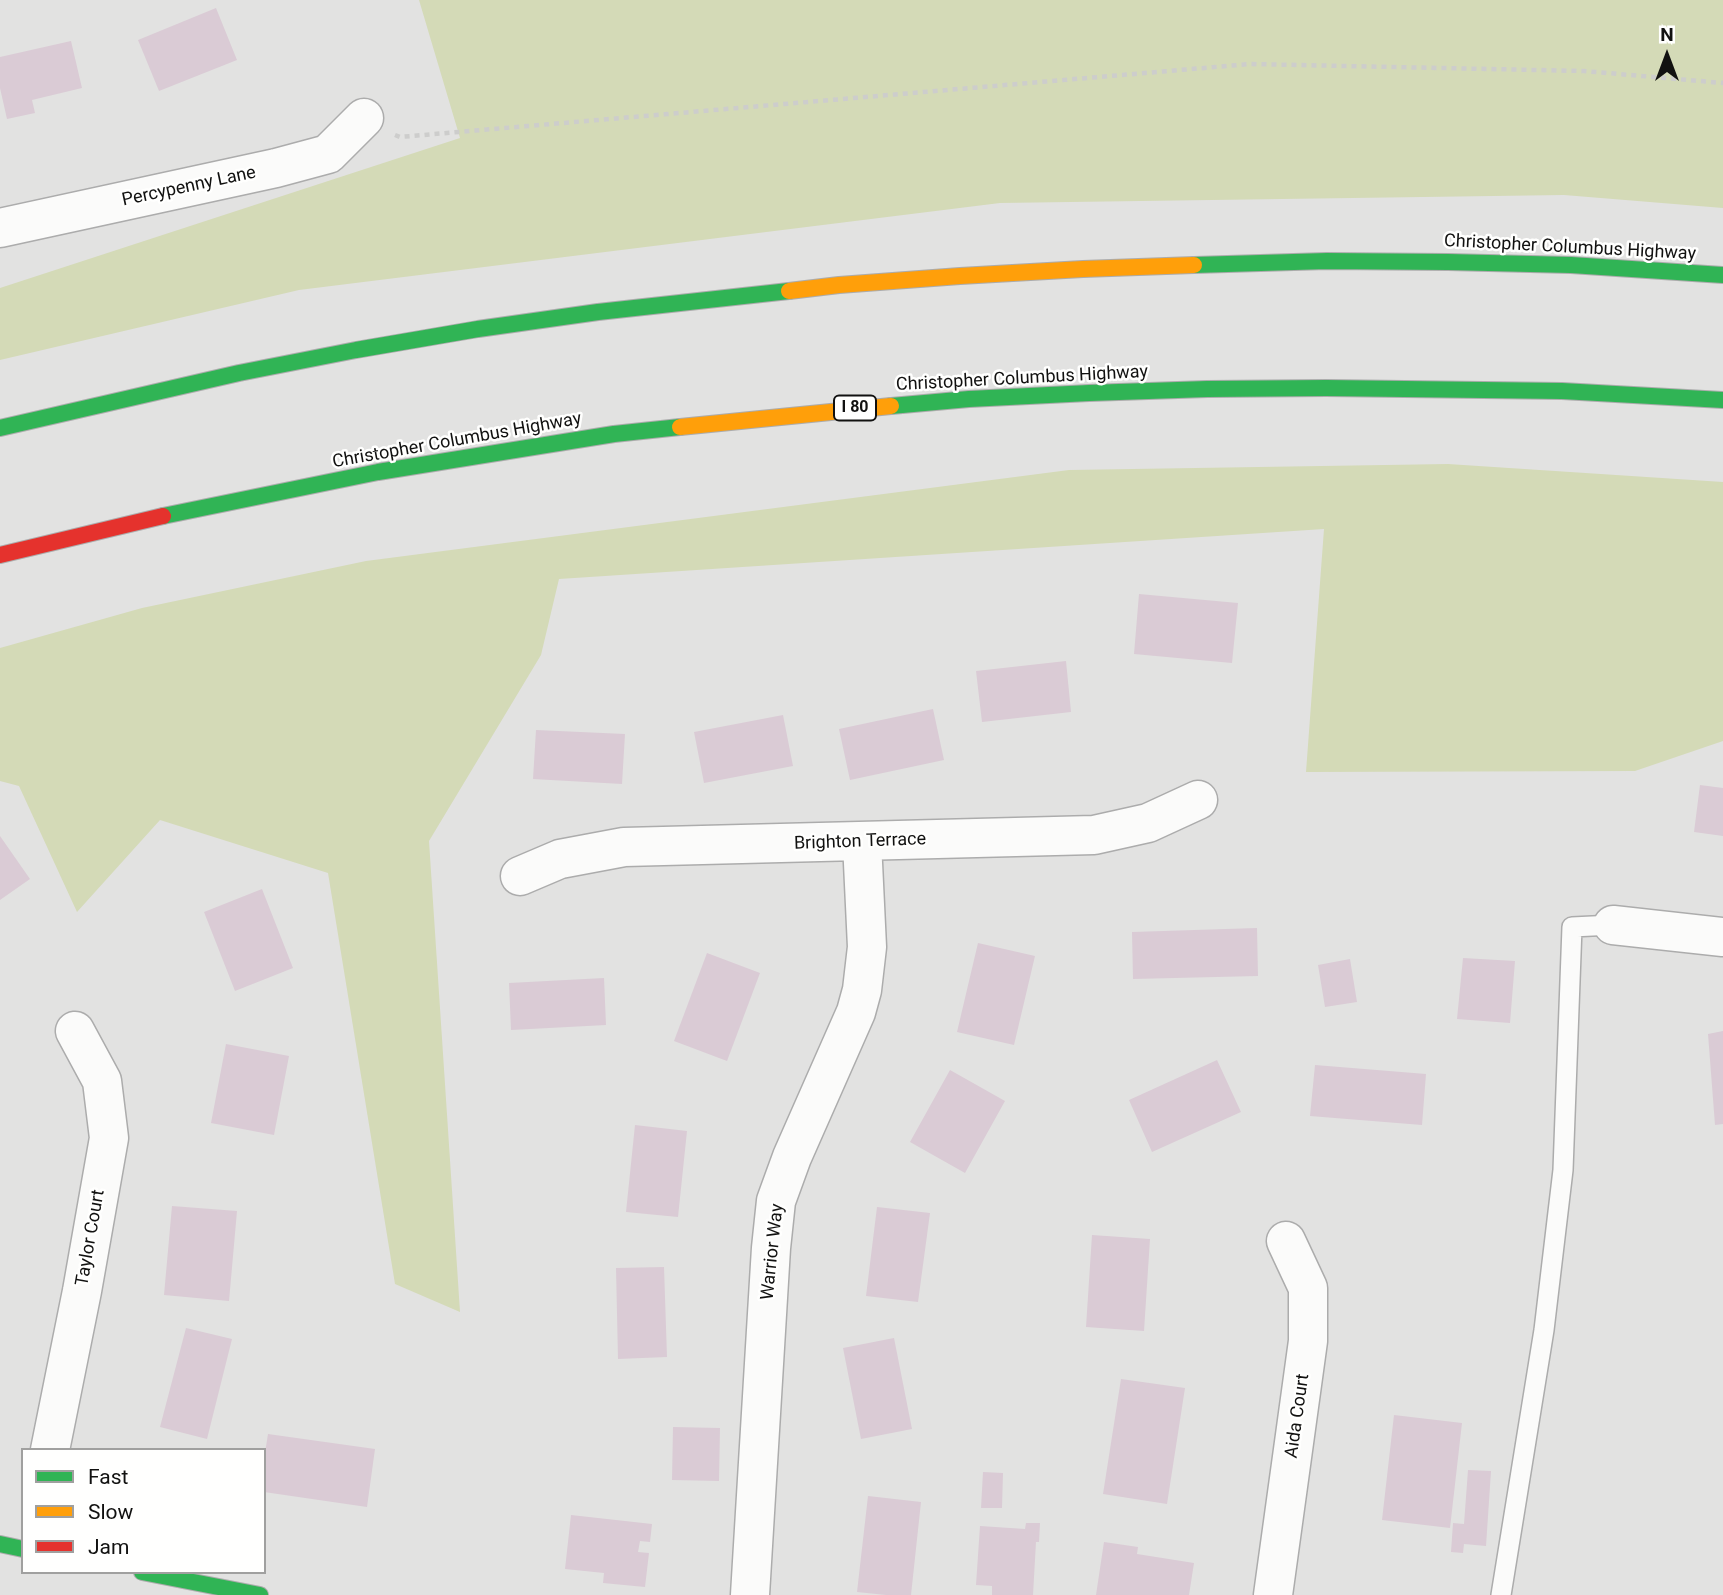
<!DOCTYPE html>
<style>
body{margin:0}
#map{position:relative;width:1723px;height:1595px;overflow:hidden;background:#e2e2e1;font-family:Roboto,sans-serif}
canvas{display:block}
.legend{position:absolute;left:21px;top:1448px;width:245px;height:126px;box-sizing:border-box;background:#fffffe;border:2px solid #a0a09f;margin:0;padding:9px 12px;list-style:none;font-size:21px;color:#111110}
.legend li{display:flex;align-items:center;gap:14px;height:35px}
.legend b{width:35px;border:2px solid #a0a09f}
.north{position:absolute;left:1632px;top:21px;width:70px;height:70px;-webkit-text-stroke:5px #fffffe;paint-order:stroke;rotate:0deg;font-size:19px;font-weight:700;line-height:28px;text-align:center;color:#111110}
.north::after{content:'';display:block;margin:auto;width:24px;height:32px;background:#111110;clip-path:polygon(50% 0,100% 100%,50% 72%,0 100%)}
</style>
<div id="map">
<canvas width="1723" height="1595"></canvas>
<ul class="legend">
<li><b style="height:9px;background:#30b455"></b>Fast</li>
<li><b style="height:9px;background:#ff9f0a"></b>Slow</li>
<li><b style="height:9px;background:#e5322d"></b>Jam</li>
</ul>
<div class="north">N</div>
</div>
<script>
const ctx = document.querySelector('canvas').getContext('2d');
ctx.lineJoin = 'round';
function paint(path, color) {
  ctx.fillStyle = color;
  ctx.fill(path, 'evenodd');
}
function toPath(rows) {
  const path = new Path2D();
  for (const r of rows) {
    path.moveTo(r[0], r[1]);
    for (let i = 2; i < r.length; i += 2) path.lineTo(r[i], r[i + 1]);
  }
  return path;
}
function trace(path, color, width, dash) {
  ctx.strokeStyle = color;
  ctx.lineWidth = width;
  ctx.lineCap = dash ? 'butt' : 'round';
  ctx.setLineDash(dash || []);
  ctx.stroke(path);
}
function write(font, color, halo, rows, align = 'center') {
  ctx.font = font + ' Roboto,sans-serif';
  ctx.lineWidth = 5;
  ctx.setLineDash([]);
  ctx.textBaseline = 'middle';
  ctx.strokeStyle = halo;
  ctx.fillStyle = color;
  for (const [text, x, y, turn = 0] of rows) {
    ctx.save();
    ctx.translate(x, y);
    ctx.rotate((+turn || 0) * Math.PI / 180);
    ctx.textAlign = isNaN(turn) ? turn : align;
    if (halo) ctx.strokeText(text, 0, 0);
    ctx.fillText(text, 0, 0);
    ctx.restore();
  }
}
paint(toPath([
 [419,0,1723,0,1723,208,1564,195,1000,203,299,290,0,360,0,288,460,138],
 [1448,464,1723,482,1723,741,1635,771,1306,772,1324,529,559,579,541,655,429,841,460,1312,395,1284,328,873,160,820,77,912,19,786,0,781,0,648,142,608,366,561,1069,470]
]), '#d4dab7');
paint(toPath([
 [216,8,237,60,159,91,138,40],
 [71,41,82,88,32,100,35,113,7,119,0,88,0,57],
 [1139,594,1238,603,1232,663,1134,654],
 [1066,661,1071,712,982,722,976,671],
 [933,709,944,760,850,780,839,729],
 [783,715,793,766,704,783,694,732],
 [536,730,625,734,622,784,533,779],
 [1700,785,1723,788,1723,836,1694,832],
 [0,836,30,879,0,900],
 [262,889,293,968,235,991,204,912],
 [1257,928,1258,976,1133,979,1132,932],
 [978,943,1035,956,1014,1045,957,1032],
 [707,953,760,973,727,1061,674,1041],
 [1463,958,1515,961,1510,1023,1457,1019],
 [1350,959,1357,1002,1325,1007,1318,965],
 [604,978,606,1025,511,1030,509,983],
 [1723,1031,1723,1124,1715,1125,1708,1034],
 [226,1044,289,1056,274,1135,211,1123],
 [1217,1060,1241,1112,1152,1152,1129,1100],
 [1315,1065,1426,1074,1422,1125,1310,1116],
 [950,1070,1005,1101,965,1173,910,1142],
 [635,1125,687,1131,678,1217,626,1212],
 [172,1206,237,1211,229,1301,164,1295],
 [877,1207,930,1213,918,1302,866,1296],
 [1092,1235,1150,1239,1144,1331,1086,1327],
 [664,1267,667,1357,618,1359,616,1268],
 [186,1328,232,1339,207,1439,160,1427],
 [894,1338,912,1429,861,1439,843,1348],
 [1121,1379,1185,1388,1167,1504,1103,1494],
 [1394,1415,1462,1423,1450,1528,1382,1520],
 [673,1427,720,1428,719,1481,672,1480],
 [268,1434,375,1449,367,1507,264,1492,264,1459],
 [1468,1470,1491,1471,1486,1546,1464,1544,1463,1553,1451,1552,1453,1523,1464,1524],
 [983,1472,1003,1473,1002,1508,981,1508],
 [868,1496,921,1502,911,1595,886,1595,857,1592],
 [571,1515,652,1524,650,1542,640,1541,638,1552,649,1553,645,1587,603,1583,604,1573,565,1569],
 [1026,1523,1040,1523,1039,1542,1036,1542,1033,1595,992,1595,992,1586,976,1585,980,1526,1025,1529],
 [1104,1542,1138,1547,1137,1554,1194,1563,1189,1595,1096,1595]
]), '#dacbd5');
const lane = toPath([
 [1501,1595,1544,1330,1563,1170,1572,927,1613,925]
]);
const street = toPath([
 [0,228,276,168,328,154,364,118],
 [520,876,560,859,624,847,1094,835,1148,823,1198,800],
 [1613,925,1723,937],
 [50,1450,82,1291,109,1138,102,1081,75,1031],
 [750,1595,771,1248,776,1201,792,1157,856,1012,862,990,867,947,862,842],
 [1273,1595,1308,1341,1308,1288,1286,1241]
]);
const fast = toPath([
 [1194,265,1327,261,1448,262,1571,265,1723,275],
 [891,406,969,399,1089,393,1207,389,1326,388,1562,391,1723,400],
 [0,428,239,373,356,350,478,329,598,312,789,291],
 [163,516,378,472,614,434,680,427],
 [0,1544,23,1549],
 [142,1572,260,1595]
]);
const slow = toPath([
 [789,291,839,285,960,276,1083,269,1194,265],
 [680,427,891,406]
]);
const jam = toPath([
 [0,555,163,516]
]);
trace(lane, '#acacac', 22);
trace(street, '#acacac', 41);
trace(fast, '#acacac', 18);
trace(slow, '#acacac', 18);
trace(jam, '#acacac', 18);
trace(toPath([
 [395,135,400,137,1250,64,1584,71,1723,83]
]), '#cdcdcc', 4.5, [5, 5]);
trace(lane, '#fbfbfa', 19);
trace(street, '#fbfbfa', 38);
trace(fast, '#30b455', 16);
trace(slow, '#ff9f0a', 16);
trace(jam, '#e5322d', 16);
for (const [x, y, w] of [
 [855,408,42]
]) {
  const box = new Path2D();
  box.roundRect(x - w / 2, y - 12.5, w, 25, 5);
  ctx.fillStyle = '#fffffe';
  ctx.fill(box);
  trace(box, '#111110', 2);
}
write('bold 16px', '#111110', null, [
 ["I 80",855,408]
]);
write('18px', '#111110', '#fffffe', [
 ["Percypenny Lane",189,187,-12],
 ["Christopher Columbus Highway",1570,248,3],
 ["Christopher Columbus Highway",1022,379,-3],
 ["Christopher Columbus Highway",457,441,-10],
 ["Brighton Terrace",860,842,-2],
 ["Taylor Court",91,1238,-80],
 ["Warrior Way",773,1252,-84],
 ["Aida Court",1298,1416,-82]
]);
</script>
